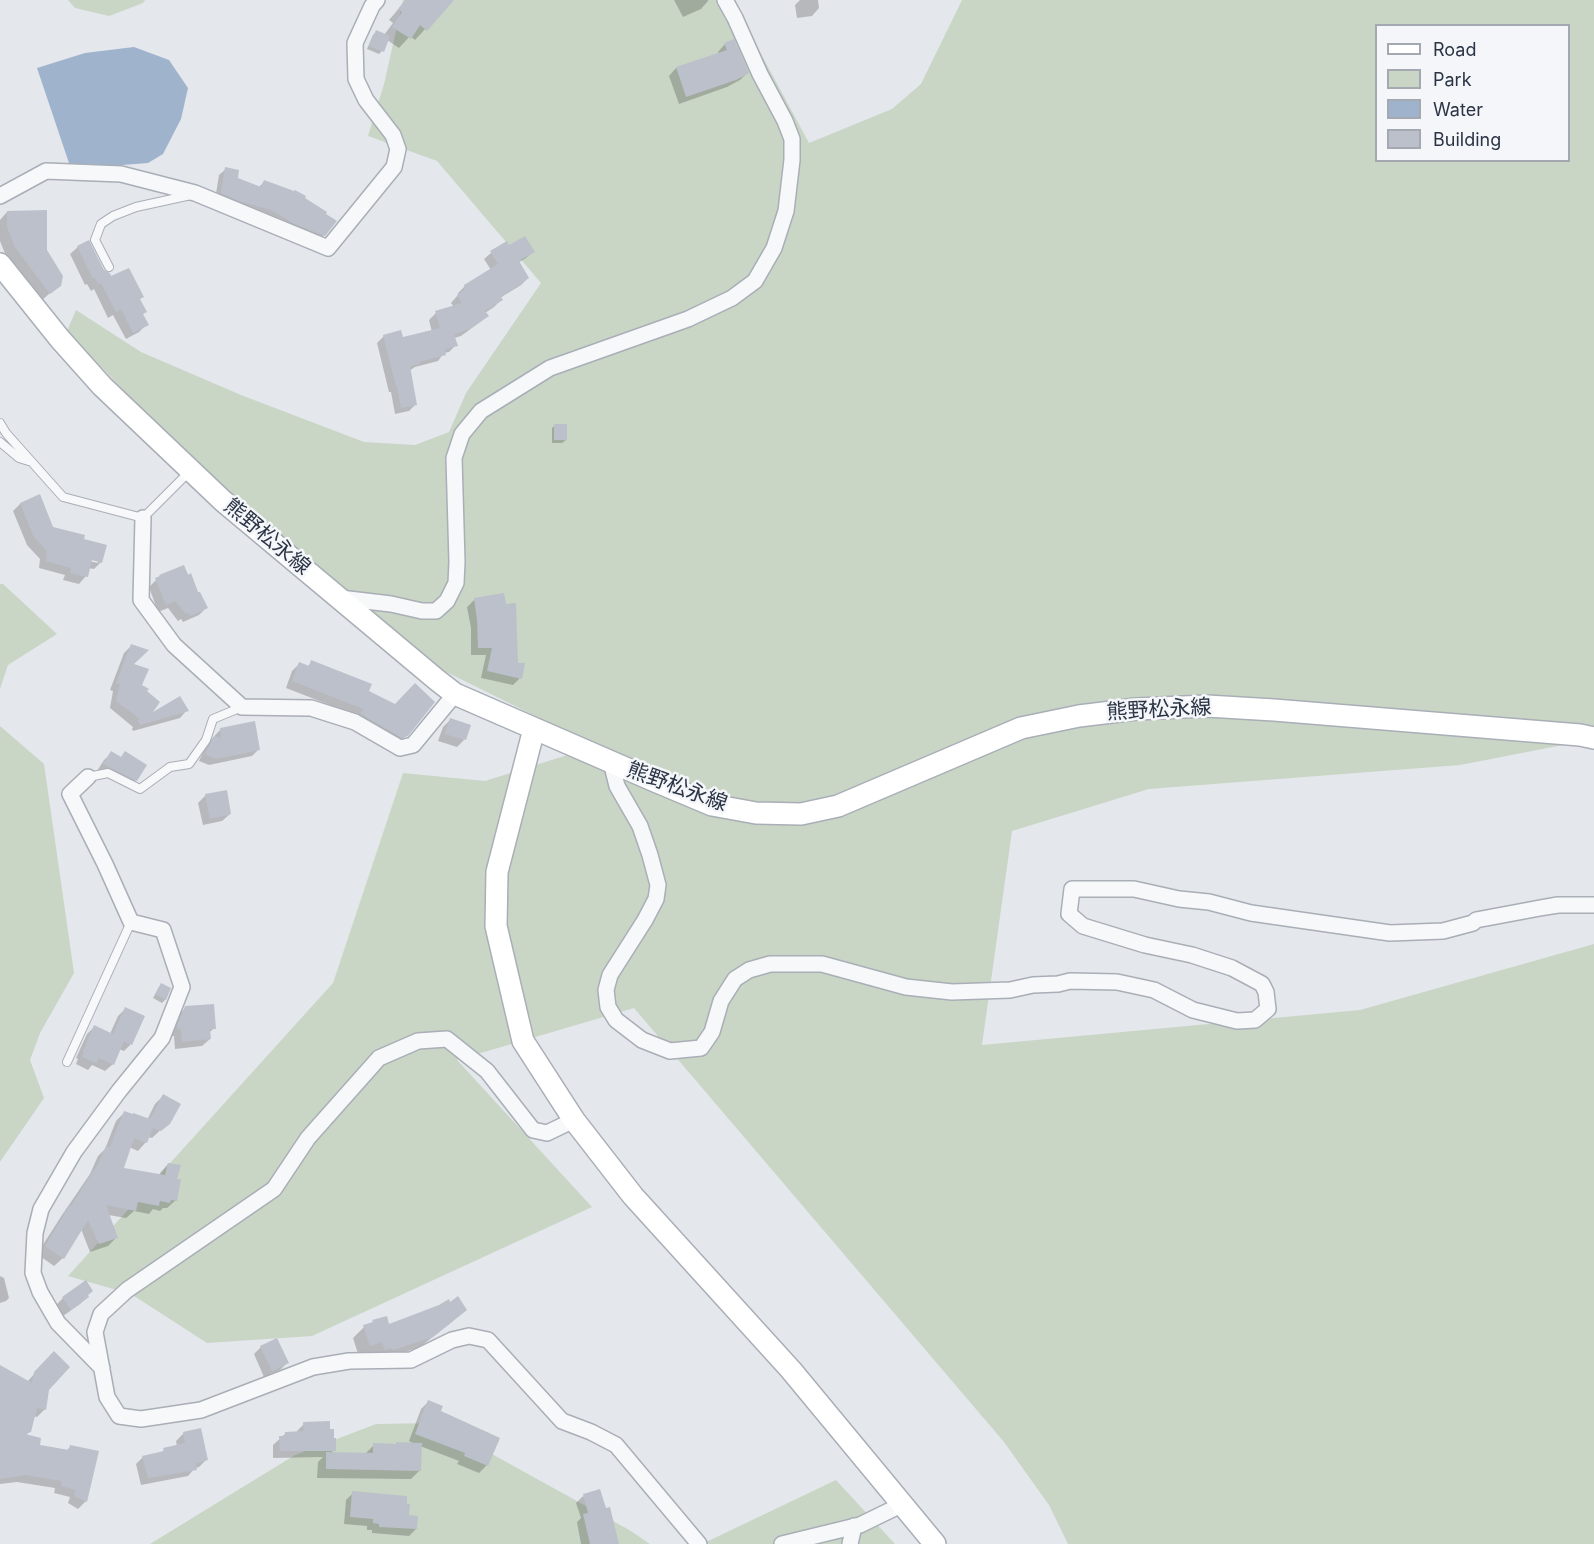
<!DOCTYPE html>
<meta charset="utf-8">
<style>
body{margin:0}
#map{position:relative;width:1594px;height:1544px;overflow:hidden;background:#e4e7ec;font-family:Inter,sans-serif}
canvas{display:block}
.legend{position:absolute;left:1375px;top:24px;width:195px;height:138px;box-sizing:border-box;background:#f4f6f9;border:2px solid #a4a8b1;margin:0;padding:8px 10px;list-style:none;font-size:18px;color:#2b3445}
.legend li{display:flex;align-items:center;gap:12px;height:30px}
.legend b{width:30px;border:2px solid #a4a8b1}
</style>
<div id="map">
<canvas width="1594" height="1544"></canvas>
<ul class="legend">
<li><b style="height:8px;background:#fff"></b>Road</li>
<li><b style="height:16px;background:#c9d6c5"></b>Park</li>
<li><b style="height:16px;background:#9fb4cc"></b>Water</li>
<li><b style="height:16px;background:#bbc0ca"></b>Building</li>
</ul>
</div>
<script>
const ctx = document.querySelector('canvas').getContext('2d');
ctx.lineJoin = 'round';
function paint(path, color) {
  ctx.fillStyle = color;
  ctx.fill(path, 'evenodd');
}
function toPath(rows) {
  const path = new Path2D();
  for (const r of rows) {
    path.moveTo(r[0], r[1]);
    for (let i = 2; i < r.length; i += 2) path.lineTo(r[i], r[i + 1]);
  }
  return path;
}
function trace(path, color, width, dash) {
  ctx.strokeStyle = color;
  ctx.lineWidth = width;
  ctx.lineCap = dash ? 'butt' : 'round';
  ctx.setLineDash(dash || []);
  ctx.stroke(path);
}
function write(font, color, halo, rows, align = 'center') {
  ctx.font = font + ' Inter,"Noto Sans JP",sans-serif';
  ctx.lineWidth = 5;
  ctx.setLineDash([]);
  ctx.textBaseline = 'middle';
  ctx.strokeStyle = halo;
  ctx.fillStyle = color;
  for (const [text, x, y, turn = 0] of rows) {
    ctx.save();
    ctx.translate(x, y);
    ctx.rotate((+turn || 0) * Math.PI / 180);
    ctx.textAlign = isNaN(turn) ? turn : align;
    if (halo) ctx.strokeText(text, 0, 0);
    ctx.fillText(text, 0, 0);
    ctx.restore();
  }
}
paint(toPath([
 [68,0,145,0,143,3,109,16,75,8],
 [403,0,732,0,809,143,892,109,921,84,962,0,1594,0,1594,739,1460,765,1149,789,1012,831,982,1045,1360,1010,1594,944,1594,1544,1068,1544,1049,1505,1004,1442,634,1008,457,1060,592,1207,312,1336,207,1343,131,1294,68,1276,333,983,403,773,485,781,596,746,424,661,190,460,67,331,76,310,141,352,241,395,364,442,415,445,449,432,466,393,541,283,437,161,368,136,384,84],
 [1376,26,1568,26,1568,160,1376,160],
 [0,584,3,584,57,634,8,665,0,689],
 [0,726,44,764,74,973,40,1033,30,1060,44,1098,0,1162],
 [436,1423,631,1531,650,1544,150,1544,295,1455,376,1424],
 [836,1480,895,1544,702,1544]
]), '#c9d6c5');
paint(toPath([
 [134,47,169,60,188,88,181,119,163,154,148,163,71,169,37,68,85,53]
]), '#9fb4cc');
paint(toPath([
 [406,0,452,0,415,40,410,36,399,48,387,40,382,51,379,54,367,49,373,35,376,32,384,35,393,23,389,20],
 [674,0,708,0,708,1,701,9,683,17],
 [800,0,818,0,819,8,812,16,797,18,795,5],
 [725,44,747,73,740,80,727,87,679,104,669,76,676,68,719,54,718,52],
 [226,169,236,179,258,188,264,182,324,235,317,242,215,200,219,175],
 [7,212,46,250,59,285,40,302,6,256,0,241,0,220],
 [88,242,103,271,111,278,142,297,139,300,145,312,142,315,147,324,139,332,126,339,113,315,108,318,94,289,91,291,87,284,85,285,70,254,78,247],
 [509,247,533,251,526,258,518,263,528,278,521,285,500,298,501,300,494,307,485,313,487,316,480,322,461,336,454,338,456,345,449,352,444,353,438,361,415,367,409,371,416,404,409,411,395,414,391,392,389,392,377,343,384,336,402,339,432,332,429,320,436,313,454,307,451,303,458,295,458,293,465,286,491,270,484,259,491,253],
 [555,425,566,440,562,443,552,443,552,428],
 [39,496,52,528,82,540,101,562,94,569,88,568,86,576,79,584,63,580,65,575,39,568,40,559,27,545,13,511,20,504],
 [84,560,98,560,98,563],
 [184,567,206,608,199,615,183,622,181,619,178,621,168,608,158,612,149,587,160,576],
 [474,600,516,664,520,678,513,685,481,678,486,655,471,655,471,628,467,607],
 [131,646,132,665,141,685,144,714,138,722,180,698,187,710,180,718,133,731,132,729,133,727,110,708,113,691,110,690,124,653],
 [312,662,367,692,406,735,399,743,358,716,286,688,292,671,299,664,307,667],
 [450,720,464,740,457,747,438,741,443,727],
 [220,730,259,749,252,756,209,765,199,761,207,744],
 [112,753,136,780,129,787,97,771,104,760],
 [206,795,230,814,222,821,203,825,198,803],
 [161,984,168,988,165,1000,162,1003,153,998],
 [186,1008,214,1028,209,1033,210,1039,202,1046,175,1049,174,1036,171,1036,171,1034,178,1015],
 [125,1009,131,1044,124,1051,119,1049,113,1064,105,1071,92,1065,88,1070,76,1064,78,1059,76,1058,87,1034,94,1027,110,1034,118,1016],
 [163,1096,168,1123,152,1138,148,1137,146,1142,138,1151,129,1147,122,1169,159,1176,160,1173,168,1164,175,1180,176,1200,167,1208,163,1208,160,1211,153,1209,149,1214,134,1211,126,1218,108,1215,116,1238,108,1246,90,1252,81,1229,63,1258,54,1266,37,1254,62,1215,90,1174,98,1156,105,1149,116,1121,124,1113,147,1120,155,1104],
 [0,1276,4,1278,9,1298,6,1301,0,1303],
 [86,1296,87,1297,80,1304,63,1316,56,1305,63,1298],
 [453,1321,420,1347,381,1360,373,1360,371,1353,359,1357,353,1338,364,1327,373,1322,388,1326],
 [261,1347,287,1363,280,1370,264,1377,254,1354],
 [46,1361,48,1389,44,1410,37,1417,33,1416,30,1431,25,1436,38,1446,66,1451,71,1446,86,1501,78,1509,68,1503,70,1497,54,1493,55,1488,17,1482,0,1484,0,1375,27,1382],
 [428,1402,439,1412,498,1439,486,1466,479,1473,457,1464,459,1461,420,1446,420,1470,411,1479,317,1478,318,1462,323,1457,273,1458,273,1445,286,1433,297,1433,297,1431,304,1424,334,1450,331,1453,365,1454,374,1445,416,1445,409,1441,421,1409],
 [184,1433,206,1460,199,1467,195,1468,188,1476,141,1485,136,1464,143,1457,160,1454,164,1450,177,1447,176,1441],
 [353,1493,408,1516,416,1529,409,1536,372,1533,372,1530,367,1530,367,1526,344,1524,346,1500],
 [583,1496,618,1544,581,1544,577,1522,581,1518,576,1503]
]), '#0003');
paint(toPath([
 [405,0,454,0,427,31,420,25,411,39,392,27,402,12,398,9],
 [376,30,390,36,384,52,369,46],
 [734,39,749,73,736,80,686,97,676,67,727,50,724,43],
 [225,167,239,170,238,178,261,187,264,180,294,191,295,190,306,196,305,198,327,212,326,214,337,221,325,236,295,224,271,210,239,201,221,193],
 [47,210,47,250,63,276,61,286,50,294,15,247,7,227,7,211],
 [525,236,535,252,519,261,529,278,501,297,503,300,485,311,489,316,470,329,454,334,458,346,445,349,446,355,419,362,420,364,410,366,417,405,401,408,397,386,396,386,383,335,401,330,403,337,440,328,435,311,462,303,457,295,465,289,464,285,498,264,490,251,507,241,509,245],
 [89,240,104,270,110,273,111,276,129,268,144,297,140,299,147,312,143,314,149,325,133,333,121,309,116,312,101,283,98,284,95,278,93,279,77,246],
 [554,424,567,424,567,440,554,440],
 [40,494,53,527,85,535,84,539,107,545,102,563,92,560,88,577,70,573,71,568,46,561,47,551,34,537,20,503],
 [184,565,188,575,191,573,198,592,200,592,208,608,190,616,189,613,186,614,175,601,166,605,155,578,160,576,159,575],
 [504,593,506,604,516,603,518,663,525,663,522,679,487,671,492,648,478,648,477,620,474,598],
 [131,644,149,650,134,664,149,669,142,685,149,689,147,691,160,702,153,712,180,696,189,711,140,725,138,720,140,719,116,701,120,684,116,683],
 [311,660,372,684,369,691,395,704,415,683,435,702,408,736,402,738,360,713,364,709,292,681,299,662,309,666],
 [450,718,471,725,466,740,445,734],
 [255,721,260,750,216,759,205,754,214,736,221,738,220,728],
 [111,751,121,757,125,751,147,765,137,781,103,764],
 [227,790,231,814,210,819,205,794],
 [161,983,171,988,166,1000,155,994],
 [214,1004,216,1029,210,1029,211,1039,182,1042,181,1029,178,1029,177,1025,185,1006],
 [125,1007,145,1016,132,1045,124,1041,114,1065,99,1058,96,1063,82,1057,84,1052,83,1051,94,1025,113,1034],
 [163,1094,181,1104,170,1124,161,1131,153,1128,147,1143,134,1138,124,1168,165,1175,168,1163,181,1165,177,1179,181,1179,177,1201,171,1200,170,1203,160,1201,159,1206,138,1202,136,1211,106,1205,118,1238,99,1244,88,1220,64,1259,45,1246,70,1205,71,1206,98,1164,106,1146,110,1147,124,1111,133,1114,133,1113,150,1119],
 [86,1280,93,1291,88,1295,89,1297,71,1310,62,1297],
 [458,1296,467,1310,433,1337,393,1350,392,1348,385,1350,382,1342,370,1346,363,1325,373,1322,372,1320,387,1316,389,1324,439,1305,449,1299,450,1302],
 [277,1338,289,1363,272,1371,260,1346],
 [54,1351,70,1367,49,1390,46,1410,37,1408,31,1432,25,1434,41,1438,40,1445,69,1450,70,1445,99,1451,87,1502,74,1496,76,1490,61,1486,62,1481,25,1475,0,1479,0,1365,32,1383,34,1372],
 [428,1400,443,1406,441,1411,500,1438,488,1466,464,1456,465,1453,415,1434],
 [330,1421,330,1429,334,1429,334,1438,336,1438,336,1451,280,1451,279,1436,285,1436,285,1432,304,1431,303,1422],
 [201,1428,208,1460,196,1463,197,1470,148,1478,142,1456,164,1451,163,1448,185,1443,183,1432],
 [396,1442,422,1443,421,1471,326,1469,326,1452,373,1453,373,1443,396,1444],
 [600,1489,606,1508,610,1507,619,1544,590,1544,583,1514,588,1513,583,1494],
 [352,1491,407,1496,407,1504,410,1504,409,1515,418,1516,417,1529,379,1527,379,1524,373,1523,373,1519,350,1517]
]), '#bbc0ca');
const lane = toPath([
 [109,267,95,240,101,224,113,216,136,207,191,195],
 [0,423,6,433,63,497,143,518,189,472],
 [0,442,19,458,32,462],
 [88,777,108,773,140,789,170,767,189,764,206,740,213,719,242,707],
 [67,1062,131,922]
]);
const street = toPath([
 [0,196,46,171,121,174,195,193,328,248,394,167,398,149,393,135,366,100,356,79,355,43,372,6,377,0],
 [143,518,141,600,174,645,242,707,311,708,355,722,400,748,413,745,455,694],
 [340,598,391,604,422,611,436,611,447,601,456,583,457,562,454,458,462,434,481,411,550,368,688,319,732,298,755,281,774,248,786,211,792,160,792,139,785,121,760,74,735,18,725,0],
 [611,762,617,786,640,826,650,855,658,885,656,899,645,920,610,975,606,990,608,1007,616,1020,642,1040,670,1051,701,1048,712,1032,721,1001,735,979,749,970,770,964,822,964,906,987,952,992,1010,990,1033,985,1058,984,1070,981,1117,982,1154,990,1193,1010,1237,1021,1255,1020,1268,1009,1266,992,1262,984,1232,968,1192,955,1145,945,1083,926,1069,914,1072,889,1134,889,1179,899,1209,902,1251,913,1390,933,1443,931,1473,923,1476,920,1540,908,1558,905,1594,905],
 [88,777,70,794,105,864,131,922,163,930,182,987,162,1038,119,1091,74,1152,41,1209,35,1233,33,1273,40,1292,58,1323,102,1368],
 [574,1120,547,1133,533,1130,487,1071,447,1039,418,1041,379,1058,308,1138,274,1189,127,1290,101,1314,95,1332,107,1397,119,1416,141,1419,201,1410,313,1367,349,1361,411,1360,452,1340,469,1336,488,1340,562,1421,591,1432,616,1445,699,1544],
 [782,1544,860,1525,901,1505],
 [850,1544,854,1526]
]);
const secondary = toPath([
 [0,264,60,339,102,386,223,501,437,680,455,694,655,781,712,805,756,813,801,814,838,806,1021,728,1079,716,1136,709,1207,706,1274,710,1580,735,1594,738],
 [534,729,497,872,496,926,523,1041,574,1120,633,1196,791,1370,935,1544]
]);
trace(lane, '#a9aeb7', 10);
trace(street, '#a9aeb7', 18);
trace(secondary, '#a9aeb7', 24);
trace(lane, '#f7f8fa', 8);
trace(street, '#f7f8fa', 15);
trace(secondary, '#fff', 21);
write('21px', '#2b3445', '#f4f6f9', [
 ["熊野松永線",267,537,40],
 ["熊野松永線",1159,710,-3],
 ["熊野松永線",677,787,20]
]);
</script>
